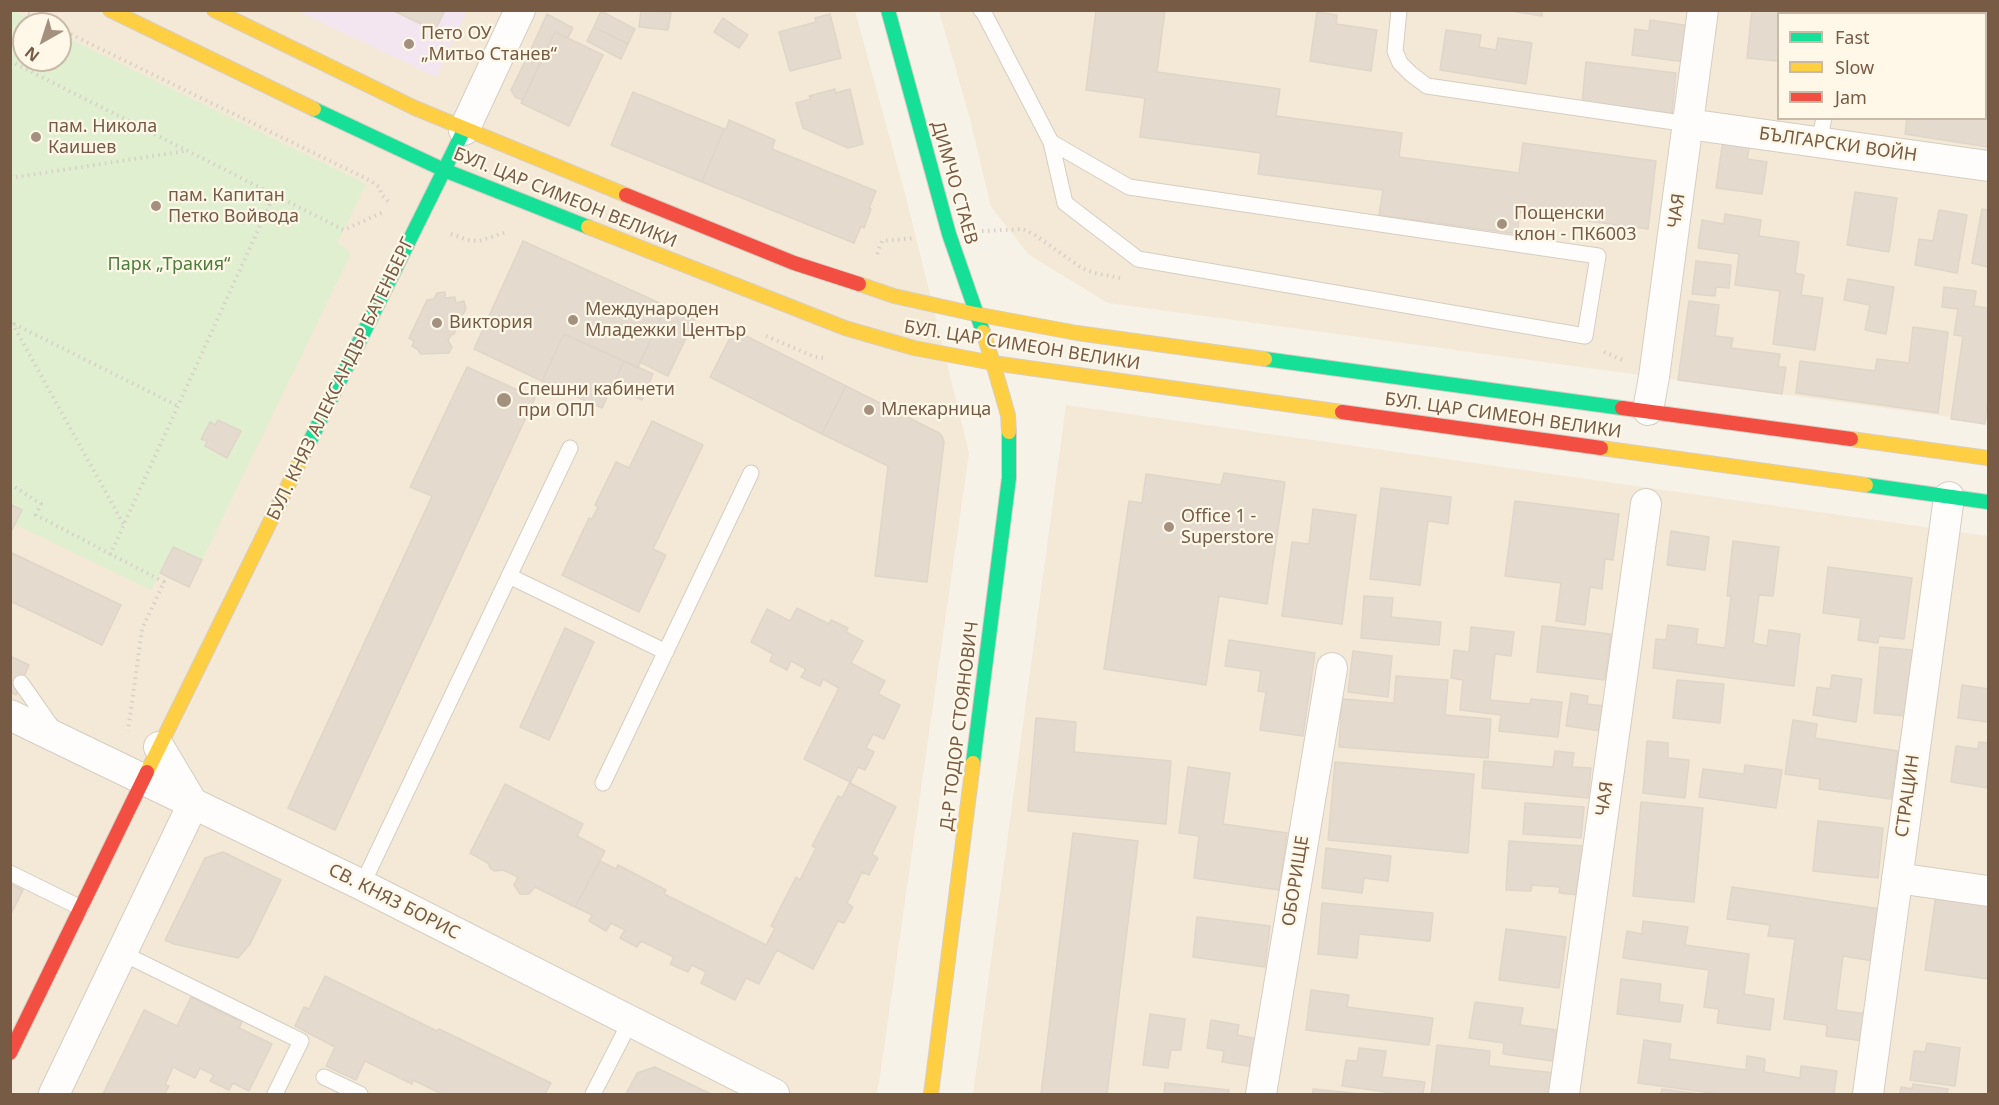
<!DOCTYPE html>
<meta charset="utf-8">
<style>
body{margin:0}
#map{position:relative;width:1999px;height:1105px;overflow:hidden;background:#f7f2e7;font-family:"Noto Sans",sans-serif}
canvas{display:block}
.frame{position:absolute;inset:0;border:12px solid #775b45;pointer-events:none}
.legend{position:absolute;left:1777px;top:12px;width:210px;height:108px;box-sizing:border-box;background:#fff8e8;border:2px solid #c9b9a7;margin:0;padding:8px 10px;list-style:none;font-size:18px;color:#775b45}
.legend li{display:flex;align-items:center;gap:12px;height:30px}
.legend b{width:30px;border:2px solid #c9b9a7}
.north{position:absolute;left:12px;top:12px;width:60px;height:60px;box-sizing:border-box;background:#fff8e8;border:2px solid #c9b9a7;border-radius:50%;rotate:219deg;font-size:16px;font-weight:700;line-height:24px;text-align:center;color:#775b45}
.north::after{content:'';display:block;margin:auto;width:21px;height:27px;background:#a4907e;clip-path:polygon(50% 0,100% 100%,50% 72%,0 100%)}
</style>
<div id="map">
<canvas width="1999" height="1105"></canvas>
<div class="frame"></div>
<ul class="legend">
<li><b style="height:8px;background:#16e098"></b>Fast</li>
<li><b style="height:8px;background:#ffcf43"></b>Slow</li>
<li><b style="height:8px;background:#f24e42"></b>Jam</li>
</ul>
<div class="north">N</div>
</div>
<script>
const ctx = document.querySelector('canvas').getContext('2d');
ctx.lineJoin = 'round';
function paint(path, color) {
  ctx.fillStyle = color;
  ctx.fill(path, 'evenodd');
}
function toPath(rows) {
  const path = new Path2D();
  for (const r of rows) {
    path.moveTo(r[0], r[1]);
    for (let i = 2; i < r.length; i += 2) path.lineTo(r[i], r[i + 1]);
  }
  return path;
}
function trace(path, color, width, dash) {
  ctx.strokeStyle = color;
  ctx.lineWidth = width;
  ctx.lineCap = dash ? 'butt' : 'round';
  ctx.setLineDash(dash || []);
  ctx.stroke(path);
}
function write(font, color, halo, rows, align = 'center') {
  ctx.font = font + ' "Noto Sans",sans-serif';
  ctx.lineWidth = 4.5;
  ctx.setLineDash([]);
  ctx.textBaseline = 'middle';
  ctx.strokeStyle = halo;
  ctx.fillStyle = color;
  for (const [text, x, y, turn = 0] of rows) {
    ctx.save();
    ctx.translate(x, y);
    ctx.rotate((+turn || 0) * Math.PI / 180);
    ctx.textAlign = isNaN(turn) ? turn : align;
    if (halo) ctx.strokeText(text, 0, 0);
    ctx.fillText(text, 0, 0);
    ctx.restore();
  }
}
paint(toPath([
 [10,11,855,11,907,201,969,453,879,1083,876,1094,11,1094],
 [24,24,60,24,60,60,24,60],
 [939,11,1988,11,1988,422,1108,303,1029,255,991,207,970,119],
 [1778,14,1986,14,1986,118,1778,118],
 [1066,405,1988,536,1988,1094,973,1094]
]), '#f3e9d6');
paint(toPath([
 [298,11,467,11,436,77]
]), '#f4e6f1');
paint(toPath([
 [12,10,39,24,24,24,24,60,60,60,60,34,366,184,337,243,346,248,350,255,202,560,173,547,151,590,15,524,22,510,11,504]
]), '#e0efd0');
const building = toPath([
 [392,10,445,10,435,31,392,10],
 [641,10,671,13,668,30,639,27,641,10],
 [1096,10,1165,10,1157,72,1280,89,1276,116,1402,133,1399,157,1519,173,1523,143,1656,161,1648,229,1520,212,1517,234,1379,215,1383,190,1258,174,1261,153,1140,137,1145,98,1086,90,1096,10],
 [1505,10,1542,10,1542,16,1505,10],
 [1752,10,1808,10,1808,14,1778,14,1778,61,1747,58,1752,10],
 [1988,10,1988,17,1986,16,1986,14,1956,11,1988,10],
 [601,11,635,29,628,44,594,27,601,11],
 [1317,12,1337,15,1336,24,1377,30,1371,71,1310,61,1317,12],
 [547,14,573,28,568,38,555,32,544,55,531,49,547,14],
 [830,14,841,58,790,71,779,32,816,22,815,18,830,14],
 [723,18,748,35,739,48,714,32,723,18],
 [1650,20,1690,26,1685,62,1632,55,1635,29,1649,31,1650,20],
 [594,27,628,44,621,59,587,41,594,27],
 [1446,30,1481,35,1479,47,1496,50,1498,38,1532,43,1526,84,1440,70,1446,30],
 [555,32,603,55,569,126,521,103,555,32],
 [531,49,544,55,523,100,515,97,511,90,531,49],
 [1586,62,1676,73,1672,113,1582,103,1586,62],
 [835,89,835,93,850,89,863,144,848,148,803,128,796,103,811,99,809,96,835,89],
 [1986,90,1988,90,1988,147,1905,134,1907,118,1986,118,1986,90],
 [633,92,724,129,702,182,611,145,633,92],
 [729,120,775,140,772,149,876,191,869,208,871,209,864,228,861,226,854,243,702,182,724,129,726,130,729,120],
 [1723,140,1750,144,1747,159,1767,162,1762,194,1716,188,1723,140],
 [1855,192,1897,198,1889,252,1847,245,1855,192],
 [1982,209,1988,210,1988,267,1972,263,1982,209],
 [1939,210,1967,215,1957,273,1915,265,1919,239,1933,241,1939,210],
 [1725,214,1761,220,1759,236,1799,242,1795,273,1804,275,1801,295,1823,298,1815,350,1773,344,1780,291,1735,285,1739,254,1698,248,1702,220,1724,224,1725,214],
 [523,241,666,306,638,368,564,334,542,381,474,349,523,241],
 [1696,261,1731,265,1729,288,1716,287,1715,296,1692,294,1696,261],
 [1848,279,1894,287,1886,334,1865,330,1870,305,1844,300,1848,279],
 [1944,287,1976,291,1974,306,1988,308,1988,398,1985,424,1951,419,1963,336,1954,335,1958,309,1942,307,1944,287],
 [445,292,445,298,455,297,456,303,464,301,466,309,461,318,457,322,459,324,454,334,451,335,448,341,452,347,449,353,421,354,417,349,412,346,414,341,409,338,427,300,434,299,437,293,445,292],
 [1689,301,1719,305,1715,336,1733,338,1731,348,1780,354,1778,367,1786,367,1782,394,1678,380,1689,301],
 [668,304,696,317,668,376,640,362,668,304],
 [1913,327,1948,332,1938,413,1796,393,1800,361,1875,371,1877,359,1909,363,1913,327],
 [734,330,846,386,822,434,710,377,734,330],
 [564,334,624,361,602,408,542,381,564,334],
 [624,361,653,374,642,400,612,387,624,361],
 [467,367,535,398,335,830,288,808,432,496,410,487,467,367],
 [846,386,939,433,942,436,944,442,927,582,875,576,888,466,822,434,846,386],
 [218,420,241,431,227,458,205,446,207,441,201,439,210,422,215,425,218,420],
 [652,421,703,445,653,549,666,555,639,612,562,575,589,518,592,519,598,507,595,505,616,462,629,468,652,421],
 [1224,473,1285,482,1267,604,1219,596,1206,685,1104,669,1129,501,1142,503,1146,474,1221,485,1224,473],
 [1381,488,1451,497,1448,524,1428,521,1420,585,1370,579,1381,488],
 [1515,501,1619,514,1613,560,1605,559,1602,589,1590,587,1585,625,1556,621,1561,583,1505,576,1515,501],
 [10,504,22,510,10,534,10,504],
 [1313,509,1356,515,1342,624,1282,616,1292,542,1309,544,1313,509],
 [1671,531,1709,537,1705,570,1667,565,1671,531],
 [1733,541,1779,547,1773,596,1759,595,1753,643,1767,646,1769,630,1800,634,1794,686,1653,668,1656,639,1666,640,1668,625,1698,629,1696,644,1725,648,1731,596,1727,596,1733,541],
 [173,547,202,560,189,587,160,573,173,547],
 [10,552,121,605,102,645,10,601,10,552],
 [1828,567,1912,578,1904,639,1879,636,1878,643,1858,640,1861,618,1823,613,1828,567],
 [1364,596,1393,598,1391,617,1441,622,1439,645,1361,638,1364,596],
 [797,608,829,624,831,620,848,628,846,632,863,641,851,663,885,681,878,694,900,705,884,739,873,734,866,748,874,752,865,770,858,767,850,783,896,807,872,854,878,858,869,875,862,872,847,903,853,907,844,923,838,921,813,969,777,950,759,984,746,978,735,1000,701,983,706,972,692,965,688,972,670,964,674,957,641,941,637,947,620,938,625,930,611,923,606,931,589,921,592,915,575,907,600,861,616,869,618,865,666,890,664,894,766,945,775,928,771,926,796,877,800,880,816,848,812,846,838,796,842,798,850,782,804,759,839,688,823,679,820,686,801,677,806,669,791,661,787,670,770,661,773,654,751,642,767,609,790,621,797,608],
 [1542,626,1611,634,1605,680,1537,672,1542,626],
 [1471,627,1514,632,1511,656,1495,654,1490,700,1530,704,1531,699,1562,702,1558,737,1499,731,1501,715,1460,710,1463,680,1451,678,1454,650,1469,652,1471,627],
 [565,628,594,642,549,740,520,727,565,628],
 [1229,640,1315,653,1303,736,1260,730,1266,692,1258,691,1261,671,1225,666,1229,640],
 [1880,647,1923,651,1917,717,1874,713,1880,647],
 [1353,651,1392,656,1388,697,1348,692,1353,651],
 [10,656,29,665,16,695,10,692,10,656],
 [1832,675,1862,679,1856,722,1813,715,1817,687,1830,689,1832,675],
 [1396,676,1448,680,1445,715,1491,719,1488,758,1339,747,1342,699,1394,703,1396,676],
 [1677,680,1724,684,1720,723,1673,718,1677,680],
 [1962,685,1988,689,1988,722,1958,718,1962,685],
 [1571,693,1588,696,1587,704,1605,706,1602,731,1566,726,1571,693],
 [1036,718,1076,722,1074,752,1171,761,1166,824,1028,811,1036,718],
 [1793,720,1817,724,1815,738,1898,751,1891,799,1819,789,1820,779,1785,774,1793,720],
 [1647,741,1668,743,1668,758,1689,760,1685,798,1643,793,1647,741],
 [1979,742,1988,743,1988,788,1951,782,1956,746,1978,749,1979,742],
 [1555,751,1574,753,1572,767,1591,768,1588,798,1482,788,1484,761,1553,767,1555,751],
 [1335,762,1474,774,1468,853,1328,840,1335,762],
 [1745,765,1782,770,1776,808,1699,797,1703,769,1744,774,1745,765],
 [1188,767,1230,773,1223,824,1287,833,1279,890,1194,878,1199,836,1179,833,1188,767],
 [505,784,583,824,577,836,605,851,575,907,535,887,529,894,520,894,514,885,518,877,503,870,494,871,490,868,488,863,470,853,505,784],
 [1641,802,1703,808,1694,902,1633,896,1641,802],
 [1525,803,1584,807,1581,838,1523,834,1525,803],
 [1818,821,1883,828,1878,878,1813,871,1818,821],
 [1073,833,1138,841,1107,1094,1041,1094,1073,833],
 [1509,841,1583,846,1580,895,1559,893,1560,887,1532,885,1531,891,1506,890,1509,841],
 [1326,848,1391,856,1388,881,1364,878,1362,893,1322,888,1326,848],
 [223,852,281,880,250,944,238,958,174,944,165,940,205,858,223,852],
 [10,884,23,890,10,916,10,884],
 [1732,887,1881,909,1873,961,1843,956,1836,1010,1868,1014,1864,1041,1826,1036,1827,1025,1784,1019,1795,939,1768,936,1770,925,1727,919,1732,887],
 [1936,895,1988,903,1988,979,1925,970,1936,895],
 [1322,903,1433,913,1430,941,1359,934,1357,958,1318,954,1322,903],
 [1197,917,1270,926,1265,967,1193,957,1197,917],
 [1643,921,1688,927,1685,945,1749,954,1744,994,1774,999,1770,1030,1717,1023,1719,1009,1704,1007,1709,970,1623,958,1627,931,1642,934,1643,921],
 [1506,929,1566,937,1559,988,1499,980,1506,929],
 [325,976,437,1031,439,1029,551,1083,545,1094,442,1094,413,1080,412,1084,365,1061,356,1080,326,1066,335,1047,295,1026,304,1007,309,1009,325,976],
 [1621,979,1661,984,1659,1002,1683,1005,1680,1022,1617,1014,1621,979],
 [1311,990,1349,995,1347,1007,1433,1018,1429,1045,1306,1030,1311,990],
 [191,997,242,1022,239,1028,272,1044,249,1091,233,1083,229,1090,210,1081,214,1075,200,1068,195,1078,173,1067,165,1085,169,1086,165,1094,103,1094,144,1010,177,1026,191,997],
 [1475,1002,1523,1008,1520,1025,1557,1030,1553,1061,1503,1054,1504,1043,1469,1038,1475,1002],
 [1150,1014,1185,1019,1181,1050,1171,1050,1168,1068,1143,1065,1150,1014],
 [1211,1020,1239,1025,1237,1035,1259,1039,1255,1067,1222,1062,1224,1051,1207,1048,1211,1020],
 [1644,1040,1671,1044,1669,1059,1746,1070,1747,1056,1765,1059,1764,1072,1800,1078,1801,1066,1837,1071,1834,1094,1719,1094,1638,1083,1644,1040],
 [1927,1043,1960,1048,1955,1086,1910,1080,1914,1051,1925,1052,1927,1043],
 [1437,1045,1490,1051,1489,1066,1556,1073,1554,1094,1431,1094,1437,1045],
 [1359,1048,1386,1051,1382,1077,1425,1082,1423,1094,1386,1094,1387,1092,1342,1086,1346,1060,1357,1061,1359,1048],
 [655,1067,711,1094,626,1094,637,1073,655,1067],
 [1165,1083,1229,1090,1228,1094,1164,1094,1165,1083],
 [1913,1084,1948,1089,1947,1094,1900,1094,1901,1087,1912,1089,1913,1084],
 [1313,1089,1362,1094,1313,1094,1313,1089],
 [1662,1089,1700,1094,1661,1094,1662,1089]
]);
paint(building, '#e4dace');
trace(building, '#e0d5c9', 1.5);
const lane = toPath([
 [981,10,984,13,1051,142,1065,203,1138,259,1585,336,1598,256,1129,187,1051,142],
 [1399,10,1395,51,1400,63,1411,74,1427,86,1688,124],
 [1843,14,1843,10],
 [1819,142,1824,118],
 [509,576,666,652],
 [21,683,54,730],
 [603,783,751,473],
 [10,873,81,908],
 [362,885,570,448],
 [122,953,301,1041,275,1094],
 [324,1077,360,1094],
 [593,1094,630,1022]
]);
const street = toPath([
 [1688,124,1988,166],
 [464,130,520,10],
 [1648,410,1654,377,1703,10],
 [10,715,362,885,774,1094],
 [1897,878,1988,891],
 [54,1094,193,804,159,747],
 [1261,1094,1332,668],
 [1564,1094,1646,504],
 [1868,1094,1949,497]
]);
const fast = toPath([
 [888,10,949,234,983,332],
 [314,109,444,170,588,227],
 [1265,359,1622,408],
 [307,447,464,130],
 [1866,485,1988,502],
 [973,763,1009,478,1009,432]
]);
const slow = toPath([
 [110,10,314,109],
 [214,10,415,108,626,195],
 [588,227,845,328,914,348,993,363,1008,415,1009,432],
 [859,284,894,296,975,314],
 [975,314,1077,333,1265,359],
 [983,332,993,363,1342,412],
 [1851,439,1988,458],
 [1601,448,1866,485],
 [147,772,307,447],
 [931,1094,973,763]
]);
const jam = toPath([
 [626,195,794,263,859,284],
 [1622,408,1851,439],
 [1342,412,1601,448],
 [10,1053,147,772]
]);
trace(lane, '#d6cdc2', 17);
trace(street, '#d6cdc2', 32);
trace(fast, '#d8cec3', 16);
trace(slow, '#d8cec3', 16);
trace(jam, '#d8cec3', 16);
trace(toPath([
 [23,10,50,24],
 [60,29,371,181,379,187,382,195,391,204],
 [10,61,344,230,385,211],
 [10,178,186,151],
 [982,231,1023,229,1035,235,1082,268,1094,273,1120,278],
 [451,234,468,240,479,241,507,232],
 [877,254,882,241,915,238],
 [12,323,124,525],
 [14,324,178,406],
 [766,336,815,357,823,358],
 [1604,352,1625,361],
 [10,484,41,504,36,515,164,582,142,629,128,731],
 [110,555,274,195]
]), '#d8d0c8', 4, [1.5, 4.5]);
trace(lane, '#fefdfb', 15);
trace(street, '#fefdfb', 30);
trace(fast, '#16e098', 14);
trace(slow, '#ffcf43', 14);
trace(jam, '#f24e42', 14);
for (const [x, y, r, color] of [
 [409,44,6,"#a4907e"],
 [36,137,6,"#a4907e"],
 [156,206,6,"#a4907e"],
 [1502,224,6,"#a4907e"],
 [573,320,6,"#a4907e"],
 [437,323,6,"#a4907e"],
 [504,400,8,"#a4907e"],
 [869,410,6,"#a4907e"],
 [1169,527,6,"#a4907e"]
]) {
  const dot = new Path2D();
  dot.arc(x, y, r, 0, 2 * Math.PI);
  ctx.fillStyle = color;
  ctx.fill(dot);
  trace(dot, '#fff8e8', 2);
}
write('18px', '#775b45', '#fff8e8', [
 ["Пето ОУ",421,34],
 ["„Митьо Станев“",421,55],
 ["пам. Никола",48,127],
 ["Каишев",48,148],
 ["пам. Капитан",168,196],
 ["Петко Войвода",168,217],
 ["Пощенски",1514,214],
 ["клон - ПК6003",1514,235],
 ["Международен",585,310],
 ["Младежки Център",585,331],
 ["Виктория",449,323],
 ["Спешни кабинети",518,390],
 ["при ОПЛ",518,411],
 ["Млекарница",881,410],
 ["Office 1 -",1181,517],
 ["Superstore",1181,538]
], 'left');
write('18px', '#775b45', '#fff8e8', [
 ["БЪЛГАРСКИ ВОЙН",1838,145,8],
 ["ДИМЧО СТАЕВ",954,183,74],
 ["БУЛ. ЦАР СИМЕОН ВЕЛИКИ",565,198,22],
 ["ЧАЯ",1677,211,-82],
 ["БУЛ. ЦАР СИМЕОН ВЕЛИКИ",1022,346,9],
 ["БУЛ. КНЯЗ АЛЕКСАНДЪР БАТЕНБЕРГ",341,379,-64],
 ["БУЛ. ЦАР СИМЕОН ВЕЛИКИ",1503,416,8],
 ["Д-Р ТОДОР СТОЯНОВИЧ",960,726,-83],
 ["СТРАЦИН",1908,796,-82],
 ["ЧАЯ",1605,799,-82],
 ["ОБОРИЩЕ",1296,881,-81],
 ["СВ. КНЯЗ БОРИС",394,902,27]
]);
write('18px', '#4b7e3c', '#fff8e8', [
 ["Парк „Тракия“",169,265]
]);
</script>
